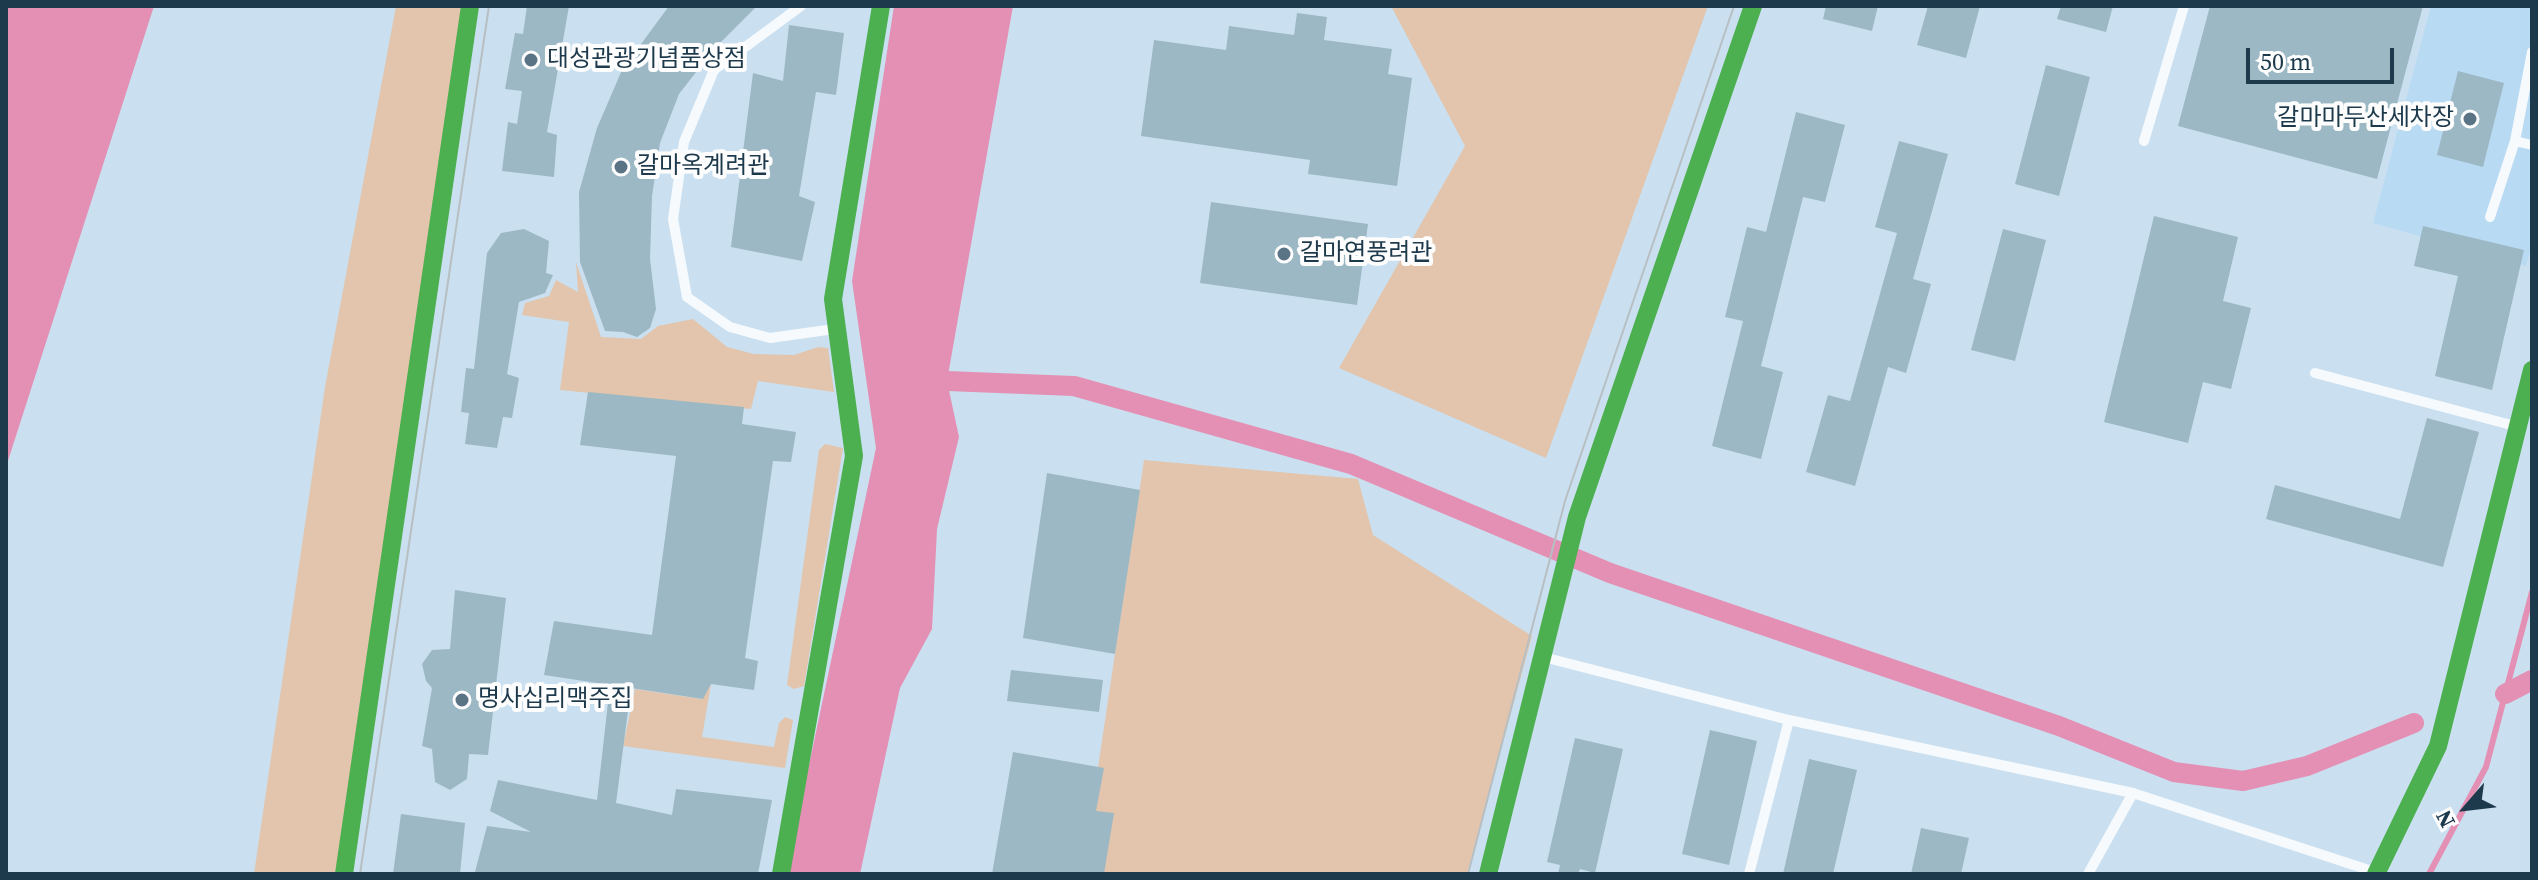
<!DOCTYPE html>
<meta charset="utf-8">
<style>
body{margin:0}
#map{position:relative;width:2538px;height:880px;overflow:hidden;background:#cae0f0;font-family:"Source Serif 4",serif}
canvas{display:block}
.frame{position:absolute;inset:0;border:8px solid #1d394c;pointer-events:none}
.north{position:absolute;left:2426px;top:768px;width:80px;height:80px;-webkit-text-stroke:6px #fdfdfd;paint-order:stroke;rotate:242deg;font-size:22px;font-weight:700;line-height:32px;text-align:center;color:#1d394c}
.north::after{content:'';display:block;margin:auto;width:28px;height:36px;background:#1d394c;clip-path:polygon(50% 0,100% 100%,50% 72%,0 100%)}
.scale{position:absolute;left:2246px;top:48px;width:148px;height:36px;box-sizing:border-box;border:4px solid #1d394c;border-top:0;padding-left:10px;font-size:24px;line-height:28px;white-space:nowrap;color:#1d394c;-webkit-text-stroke:6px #fdfdfd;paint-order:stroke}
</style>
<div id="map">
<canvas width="2538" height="880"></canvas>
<div class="frame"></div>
<div class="north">N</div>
<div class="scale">50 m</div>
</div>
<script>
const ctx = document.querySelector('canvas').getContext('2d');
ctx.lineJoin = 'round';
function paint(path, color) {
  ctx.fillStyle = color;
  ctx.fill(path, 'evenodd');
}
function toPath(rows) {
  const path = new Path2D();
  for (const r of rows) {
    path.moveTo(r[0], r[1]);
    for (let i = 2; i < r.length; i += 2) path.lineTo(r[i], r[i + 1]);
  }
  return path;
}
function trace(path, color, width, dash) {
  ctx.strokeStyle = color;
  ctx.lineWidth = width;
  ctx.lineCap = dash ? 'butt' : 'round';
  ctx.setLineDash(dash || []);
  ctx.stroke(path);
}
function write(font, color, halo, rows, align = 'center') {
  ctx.font = font + ' "Source Serif 4","Noto Sans KR",serif';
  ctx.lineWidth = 8;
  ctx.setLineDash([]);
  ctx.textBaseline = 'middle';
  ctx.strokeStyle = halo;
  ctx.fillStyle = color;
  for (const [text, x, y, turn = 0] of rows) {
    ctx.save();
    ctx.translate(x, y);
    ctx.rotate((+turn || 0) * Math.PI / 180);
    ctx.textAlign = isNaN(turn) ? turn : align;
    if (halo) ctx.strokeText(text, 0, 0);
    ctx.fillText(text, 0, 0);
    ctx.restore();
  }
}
paint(toPath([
 [2431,6,2532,6,2532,244,2526,266,2373,223]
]), '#b8daf3');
paint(toPath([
 [396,6,470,6,344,874,254,874,325,387],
 [1391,6,1708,6,1546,458,1339,368,1465,146],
 [576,262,601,337,641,339,658,326,693,319,727,347,754,354,794,355,818,347,828,348,834,392,758,381,751,409,560,390,569,322,522,315,525,303,549,296,556,280,578,292],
 [825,444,843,448,804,686,794,689,787,685,819,450],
 [1144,460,1358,479,1373,535,1532,636,1467,874,1082,874],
 [711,684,702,737,774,747,779,723,785,717,793,720,785,768,623,746,635,689,702,699]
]), '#e2c5ac');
paint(toPath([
 [6,6,154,6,6,467],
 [894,6,1013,6,947,381,959,437,937,529,932,629,900,688,860,874,786,874,876,448,852,281]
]), '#e390b4');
trace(toPath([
 [2429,874,2486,767,2532,592]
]), '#e390b4', 6);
trace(toPath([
 [947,381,1074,386,1351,464,1610,573,2059,726,2174,772,2243,781,2307,766,2414,723],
 [2505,694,2532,680]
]), '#e390b4', 20);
paint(toPath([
 [527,6,569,6,547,132,557,135,554,177,502,171,508,122,517,124,522,91,505,89,515,33,523,34],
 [669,6,757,6,714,49,679,94,660,143,652,196,650,259,656,309,650,328,637,337,623,332,605,331,580,262,579,192,597,128,622,70],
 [1826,6,1878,6,1872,31,1823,19],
 [1928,6,1980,6,1966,58,1917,45],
 [2061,6,2113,6,2106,32,2057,19],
 [2210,6,2423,6,2377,179,2178,126],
 [1297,13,1327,17,1324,40,1392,49,1388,74,1412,78,1397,186,1308,174,1310,160,1141,136,1154,40,1226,50,1229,26,1294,35],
 [789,25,844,33,836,95,816,92,799,196,815,202,802,261,731,247,753,73,783,81],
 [2046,65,2090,77,2059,196,2015,184],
 [2458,71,2504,83,2483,167,2437,155],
 [1796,112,1845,125,1825,202,1803,197,1761,366,1783,372,1761,459,1712,446,1743,321,1725,317,1747,227,1766,232],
 [1899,141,1948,154,1913,279,1931,284,1906,373,1888,367,1855,486,1806,472,1828,395,1850,401,1897,233,1875,227],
 [1211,202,1368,224,1357,305,1200,283],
 [2154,216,2238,237,2223,301,2251,308,2231,389,2203,382,2188,443,2104,422],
 [2423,226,2524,250,2492,390,2435,376,2458,276,2414,266],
 [524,229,549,241,546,273,553,275,545,293,519,302,507,374,519,378,512,418,503,417,497,448,465,444,469,413,461,412,466,368,474,369,487,253,501,233],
 [2003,229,2046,240,2015,361,1971,350],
 [588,392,744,407,742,424,796,432,791,462,773,461,745,658,758,661,754,690,711,684,703,699,631,688,616,803,672,815,676,789,772,800,758,874,475,872,487,826,531,832,490,811,498,780,597,800,610,685,544,675,554,621,652,635,676,456,580,445],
 [2427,418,2479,432,2443,567,2266,519,2275,485,2400,519],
 [1047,473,1140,490,1115,654,1023,638],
 [455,590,506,598,488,755,469,754,467,779,450,790,435,782,432,749,422,746,432,688,426,681,422,664,432,650,450,649],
 [1011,670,1103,680,1099,712,1007,701],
 [1710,730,1757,741,1729,865,1682,854],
 [1575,738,1623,749,1595,873,1580,869,1578,874,1558,874,1560,865,1547,862],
 [1013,752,1104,768,1096,811,1114,813,1104,874,992,874],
 [1809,759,1857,770,1833,874,1783,874],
 [401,814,465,823,460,874,393,874],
 [1921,828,1969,838,1961,874,1911,874]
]), '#9cb8c4');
trace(toPath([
 [801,6,714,70,684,142,673,219,687,297,730,327,770,338,834,329],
 [2144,141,2184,6],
 [2515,141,2532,145],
 [2490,217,2515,141,2532,52],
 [2315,373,2515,426],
 [1547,658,1789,720,2133,793,2375,872],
 [1749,874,1789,720],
 [2088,874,2133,793]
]), '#f7fafd', 10);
trace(toPath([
 [344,874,470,6],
 [781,874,854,456,833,299,881,6],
 [1488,874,1577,517,1753,6],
 [2376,874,2438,746,2532,370]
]), '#4caf50', 18);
trace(toPath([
 [360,874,489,6],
 [1468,874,1565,501,1734,6]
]), '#b7bfc3', 2);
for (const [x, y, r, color] of [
 [531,60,8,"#5a7385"],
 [2470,119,8,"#5a7385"],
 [621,167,8,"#5a7385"],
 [1284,254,8,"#5a7385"],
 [462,700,8,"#5a7385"]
]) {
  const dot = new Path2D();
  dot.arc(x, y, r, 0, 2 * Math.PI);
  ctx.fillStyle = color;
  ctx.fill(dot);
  trace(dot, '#fdfdfd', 3);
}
write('24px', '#1d394c', '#fdfdfd', [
 ["대성관광기념품상점",547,60],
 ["갈마마두산세차장",2454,119,"right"],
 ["갈마옥계려관",637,167],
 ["갈마연풍려관",1300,254],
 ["명사십리맥주집",478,700]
], 'left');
</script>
